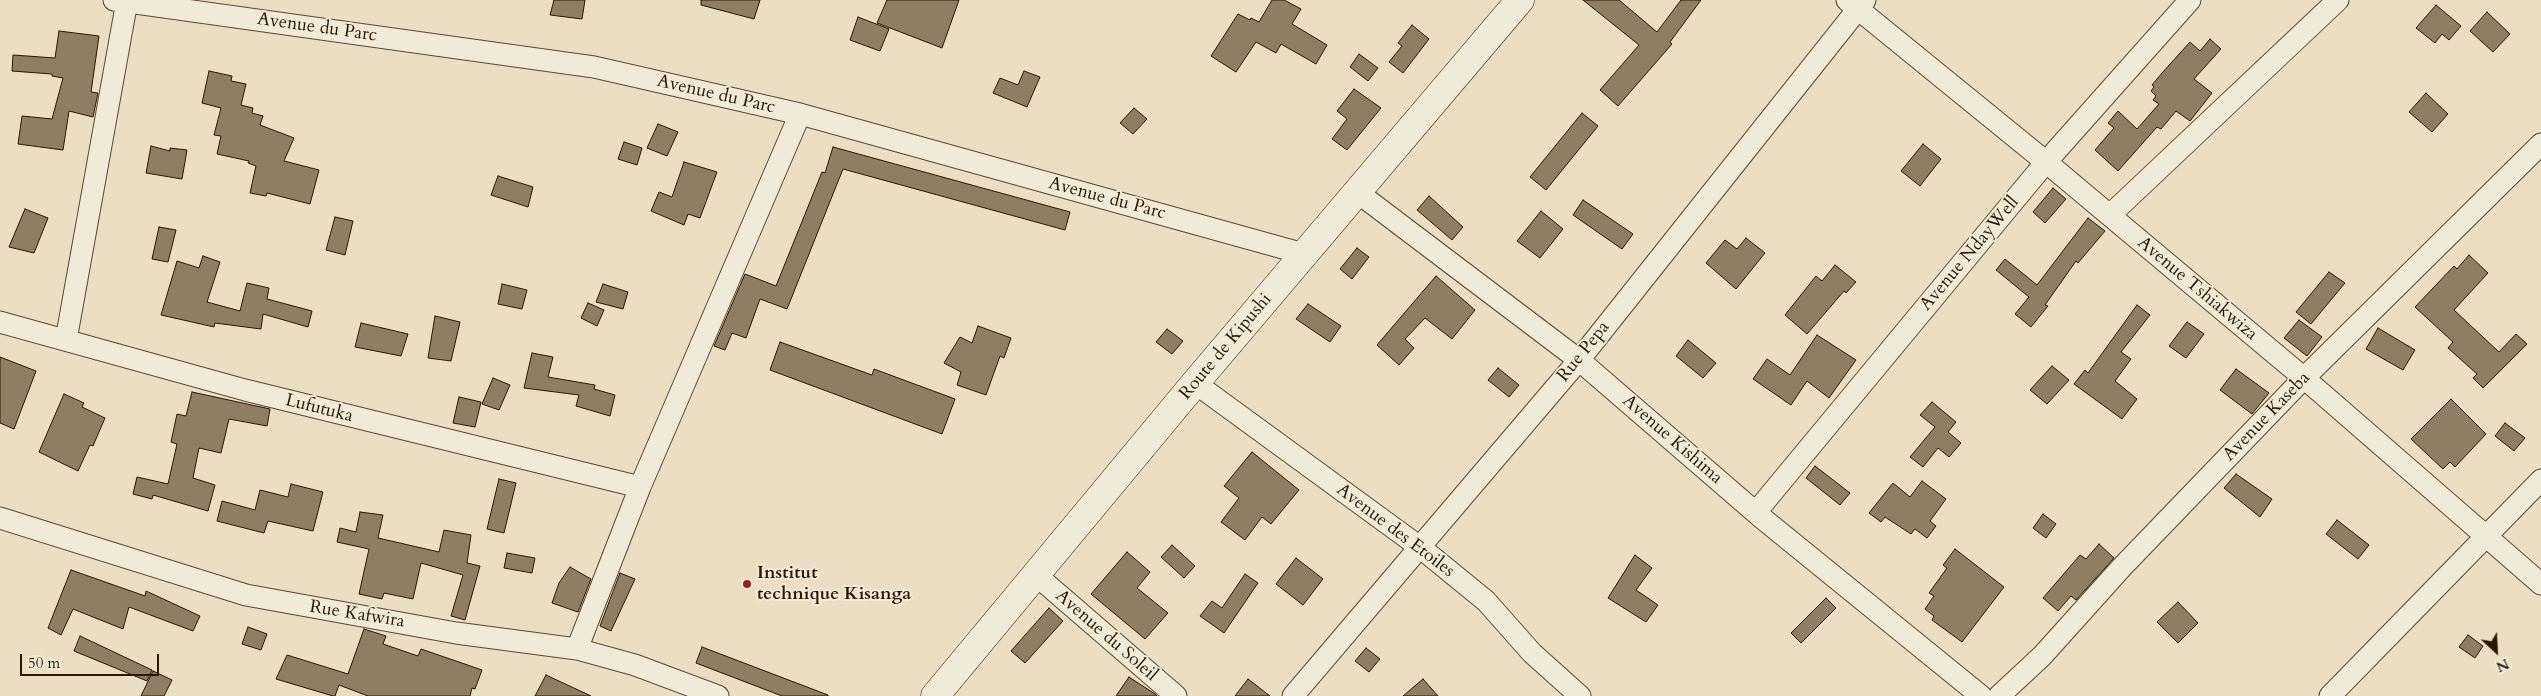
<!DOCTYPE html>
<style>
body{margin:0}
#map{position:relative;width:2541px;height:696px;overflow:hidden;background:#ebdec5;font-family:Cardo,serif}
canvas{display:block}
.north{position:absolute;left:2471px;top:626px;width:50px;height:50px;-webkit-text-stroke:4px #f2ead9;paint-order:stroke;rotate:155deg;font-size:14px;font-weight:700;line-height:20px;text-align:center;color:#2a1700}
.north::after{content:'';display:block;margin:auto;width:18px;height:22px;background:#2a1700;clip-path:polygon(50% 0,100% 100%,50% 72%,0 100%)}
.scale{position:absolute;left:20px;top:654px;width:139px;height:22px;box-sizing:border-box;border:2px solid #2a1700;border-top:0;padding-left:6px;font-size:15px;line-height:18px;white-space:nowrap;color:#2a1700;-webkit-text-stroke:4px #f2ead9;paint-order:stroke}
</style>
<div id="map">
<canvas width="2541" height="696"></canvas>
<div class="north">N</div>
<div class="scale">50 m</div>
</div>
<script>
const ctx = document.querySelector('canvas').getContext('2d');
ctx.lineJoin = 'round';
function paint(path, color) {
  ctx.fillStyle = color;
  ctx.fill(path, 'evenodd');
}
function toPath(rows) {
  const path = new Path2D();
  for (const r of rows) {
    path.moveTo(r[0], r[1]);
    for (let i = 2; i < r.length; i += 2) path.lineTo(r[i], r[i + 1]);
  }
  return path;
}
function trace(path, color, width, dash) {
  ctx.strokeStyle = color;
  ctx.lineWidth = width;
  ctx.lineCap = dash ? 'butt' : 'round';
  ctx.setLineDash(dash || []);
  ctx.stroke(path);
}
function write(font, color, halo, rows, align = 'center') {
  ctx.font = font + ' Cardo,serif';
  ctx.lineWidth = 4;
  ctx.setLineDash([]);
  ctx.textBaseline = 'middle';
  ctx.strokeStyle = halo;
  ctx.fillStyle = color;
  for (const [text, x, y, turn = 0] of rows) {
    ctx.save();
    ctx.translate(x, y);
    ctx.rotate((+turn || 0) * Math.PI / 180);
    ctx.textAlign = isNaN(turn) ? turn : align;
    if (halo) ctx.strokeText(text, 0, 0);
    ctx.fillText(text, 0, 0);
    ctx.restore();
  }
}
const building = toPath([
 [554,0,585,0,582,19,550,15,554,0],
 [701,0,760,0,754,19,701,5,701,0],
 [887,0,959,0,942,48,877,23,887,0],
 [1272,0,1284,0,1301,9,1292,24,1327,45,1316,64,1281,44,1276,53,1256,42,1236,72,1211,56,1238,14,1250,20,1251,18,1259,22,1272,0],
 [1583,0,1619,0,1657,32,1681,0,1701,0,1670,42,1672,44,1618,106,1600,90,1639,45,1583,0],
 [2436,5,2461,26,2449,40,2442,34,2435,43,2416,28,2436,5],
 [2487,12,2510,34,2493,52,2470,31,2487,12],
 [858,17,889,29,880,51,850,40,858,17],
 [1412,25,1429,39,1403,73,1389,62,1402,46,1398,43,1412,25],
 [59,31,99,36,91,92,98,93,93,117,69,111,63,150,18,144,22,116,52,119,63,78,52,76,52,74,12,71,13,55,55,58,59,31],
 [2210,39,2221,49,2194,79,2212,93,2190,121,2176,111,2161,129,2157,127,2118,171,2095,150,2114,128,2108,123,2118,111,2137,129,2159,104,2153,100,2156,96,2151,91,2154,87,2152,85,2162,73,2190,42,2200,51,2210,39],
 [1359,54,1378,68,1368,81,1350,67,1359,54],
 [209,71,232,76,231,81,246,84,241,105,253,108,252,113,263,116,260,125,294,138,284,161,319,170,310,204,267,193,266,196,250,193,256,166,248,163,249,161,217,154,221,136,214,135,221,108,202,103,209,71],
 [1024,71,1040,77,1027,107,993,93,1000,78,1018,85,1024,71],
 [1354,89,1381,108,1347,150,1332,139,1347,119,1337,111,1354,89],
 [2426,93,2448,114,2432,132,2409,112,2426,93],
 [1134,108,1147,119,1133,134,1120,123,1134,108],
 [1582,113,1598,126,1546,190,1530,177,1582,113],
 [658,124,678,132,667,156,647,148,658,124],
 [624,142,642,148,637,165,618,159,624,142],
 [1923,144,1941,159,1920,186,1901,171,1923,144],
 [151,146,170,151,170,148,187,150,182,179,146,173,151,146],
 [833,147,1070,212,1065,230,843,169,787,309,760,299,746,338,732,333,725,350,714,346,745,274,776,286,822,172,825,173,833,147],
 [684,162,717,172,700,218,688,214,684,225,651,211,659,192,672,197,684,162],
 [498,176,533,187,528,207,491,195,498,176],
 [2053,188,2066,199,2045,223,2033,212,2053,188],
 [1429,196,1463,227,1452,240,1417,210,1429,196],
 [1583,200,1633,234,1622,249,1573,215,1583,200],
 [25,209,48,218,34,253,9,247,25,209],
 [1541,211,1563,229,1540,258,1517,241,1541,211],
 [335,217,353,221,345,255,326,250,335,217],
 [2088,218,2105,231,2078,263,2076,261,2045,305,2048,306,2031,327,2015,314,2029,297,1996,270,2005,259,2037,285,2088,218],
 [159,227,176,230,168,262,152,259,159,227],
 [1746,238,1765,253,1736,289,1706,263,1725,240,1737,249,1746,238],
 [1357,248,1369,257,1352,279,1340,269,1357,248],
 [2469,255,2488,273,2454,310,2499,352,2516,334,2527,344,2483,388,2473,378,2477,374,2448,348,2453,342,2415,307,2454,266,2457,269,2469,255],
 [203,256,220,262,207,302,240,311,247,283,269,288,267,299,312,311,308,327,263,314,261,329,215,323,214,327,161,315,177,261,199,268,203,256],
 [1835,265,1856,282,1846,293,1844,291,1807,334,1785,315,1816,276,1822,281,1835,265],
 [2329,272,2345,283,2311,324,2296,312,2329,272],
 [1436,276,1475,310,1452,339,1425,318,1405,339,1414,348,1399,365,1377,345,1436,276],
 [502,284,527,290,522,309,498,304,502,284],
 [603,284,628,292,623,309,596,302,603,284],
 [588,303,604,310,597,326,581,318,588,303],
 [1308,304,1341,326,1330,342,1296,319,1308,304],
 [2137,305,2150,315,2121,352,2131,359,2115,381,2137,399,2122,419,2074,384,2085,370,2088,373,2137,305],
 [435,316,460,322,451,361,428,358,435,316],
 [2299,320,2322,337,2307,356,2284,338,2299,320],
 [2187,322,2204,334,2186,358,2169,346,2187,322],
 [361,323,408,334,401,356,355,347,361,323],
 [978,326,1011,338,1004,358,1000,356,986,395,957,385,961,372,944,363,960,337,972,343,978,326],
 [2378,328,2415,350,2403,370,2366,349,2378,328],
 [1167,329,1183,341,1172,354,1156,342,1167,329],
 [1817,335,1856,360,1829,398,1807,381,1791,405,1753,379,1767,359,1790,375,1817,335],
 [1688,340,1716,363,1703,378,1676,356,1688,340],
 [780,342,872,375,874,369,955,399,942,434,770,370,780,342],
 [532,353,553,357,548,377,595,385,594,389,615,395,610,416,576,406,579,395,524,388,532,353],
 [0,357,36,371,14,429,0,423,0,357],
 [2052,366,2069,380,2047,404,2030,390,2052,366],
 [1498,368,1519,385,1509,397,1488,380,1498,368],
 [2236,369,2269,393,2252,414,2220,390,2236,369],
 [493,378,510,385,499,410,482,404,493,378],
 [192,392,270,409,267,426,229,419,221,453,199,448,193,478,215,485,208,511,153,495,152,499,133,494,137,477,168,484,177,444,171,442,177,414,186,416,192,392],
 [64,394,84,403,82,407,105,418,93,446,90,445,78,471,39,452,64,394],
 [459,397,481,402,475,427,453,423,459,397],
 [2451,399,2486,434,2455,467,2450,462,2443,469,2411,439,2451,399],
 [1932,402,1956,422,1948,432,1961,443,1949,457,1938,448,1923,467,1910,457,1935,427,1920,415,1932,402],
 [2505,423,2525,438,2514,451,2495,436,2505,423],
 [1252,452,1299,490,1271,524,1262,517,1245,540,1221,522,1239,498,1224,486,1252,452],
 [1815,466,1850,493,1840,505,1806,478,1815,466],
 [2236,474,2272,499,2260,517,2224,488,2236,474],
 [499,479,516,483,504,533,487,529,499,479],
 [1922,481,1946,499,1930,521,1936,526,1927,538,1915,529,1911,534,1885,517,1881,522,1869,513,1893,483,1910,497,1922,481],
 [291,484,323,492,313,531,268,521,264,533,217,521,222,501,255,510,260,490,288,497,291,484],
 [360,512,383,515,378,538,439,552,444,530,471,535,467,563,480,566,465,620,451,616,463,575,421,563,413,599,384,593,382,599,359,594,369,549,337,542,340,528,356,532,360,512],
 [2043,514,2056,524,2046,538,2033,528,2043,514],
 [2337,520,2369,545,2358,559,2326,534,2337,520],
 [2099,544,2114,558,2076,600,2071,596,2058,611,2043,598,2080,555,2086,559,2099,544],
 [1172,545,1195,566,1184,578,1161,557,1172,545],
 [1955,549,2004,587,1962,642,1932,620,1934,616,1925,609,1934,596,1929,593,1947,568,1943,565,1955,549],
 [1127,552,1150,572,1137,588,1168,613,1145,639,1091,594,1127,552],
 [507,553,535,558,532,573,504,568,507,553],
 [1635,555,1652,568,1636,590,1658,605,1646,622,1608,598,1635,555],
 [1296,558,1323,579,1303,605,1276,584,1296,558],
 [570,567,591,579,578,612,552,603,559,583,570,567],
 [71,570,145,596,146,591,200,616,193,631,129,607,123,629,73,609,61,635,48,628,71,570],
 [620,573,635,579,611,631,600,626,620,573],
 [1245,574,1258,583,1224,633,1200,616,1212,601,1222,608,1245,574],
 [1826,598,1836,608,1801,643,1791,633,1826,598],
 [2178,602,2198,623,2178,643,2157,622,2178,602],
 [1049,608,1063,621,1025,663,1011,651,1049,608],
 [248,627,267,634,261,650,242,644,248,627],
 [364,629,386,636,383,644,418,656,421,649,482,670,475,689,472,688,470,696,368,696,339,685,335,696,333,696,276,679,287,655,348,674,364,629],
 [2468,635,2483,646,2475,658,2459,647,2468,635],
 [80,636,152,670,147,681,74,651,80,636],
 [702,647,828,695,828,696,782,696,696,663,702,647],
 [1366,648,1380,659,1369,672,1355,661,1366,648],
 [153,671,172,680,164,696,141,696,153,671],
 [546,675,591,696,535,696,546,675],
 [1129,677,1155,694,1157,696,1116,696,1129,677],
 [1248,679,1270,696,1235,696,1248,679],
 [1423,679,1438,696,1403,696,1423,679]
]);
paint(building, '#8e7e66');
trace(building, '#2a1700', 1);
const street = toPath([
 [114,0,594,67,800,114,1304,254],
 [1847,0,2046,162,2304,378,2541,584],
 [1357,192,1579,360,1762,518,1981,696],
 [2110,215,2338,0],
 [0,322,245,390,640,487],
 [66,340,127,1],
 [1195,383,1421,548,1486,601,1532,653,1580,696],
 [1756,512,2046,162,2190,0],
 [0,518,246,595,456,633,577,649,635,665,718,696],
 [1036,575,1176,696],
 [577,649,640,487,800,114],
 [1293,696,1579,360,1865,0],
 [1999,696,2042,656,2122,567,2304,378,2541,144],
 [2330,696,2541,480]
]);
const secondary = toPath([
 [935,696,1195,383,1520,0]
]);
trace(street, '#5a4931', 23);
trace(secondary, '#2a1700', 29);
trace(street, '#f2ead9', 21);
trace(secondary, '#f2ead9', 28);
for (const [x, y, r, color] of [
 [747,584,5,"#8f2418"]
]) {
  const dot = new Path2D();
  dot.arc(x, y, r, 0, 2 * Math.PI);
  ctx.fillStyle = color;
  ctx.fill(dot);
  trace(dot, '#f2ead9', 2);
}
write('18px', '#2a1700', '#f2ead9', [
 ["Avenue du Parc",317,28,8],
 ["Avenue du Parc",716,95,13],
 ["Avenue du Parc",1107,199,15],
 ["Avenue NdayWell",1970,254,-50],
 ["Avenue Tshiakwiza",2197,289,40],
 ["Route de Kipushi",1226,347,-50],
 ["Rue Pepa",1584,352,-51],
 ["Lufutuka",319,409,14],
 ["Avenue Kaseba",2267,417,-46],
 ["Avenue Kishima",1672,440,41],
 ["Avenue des Etoiles",1395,531,37],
 ["Rue Kafwira",357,615,9],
 ["Avenue du Soleil",1106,636,41]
]);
write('bold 18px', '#2a1700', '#f2ead9', [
 ["Institut",757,574],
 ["technique Kisanga",757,595]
], 'left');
</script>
